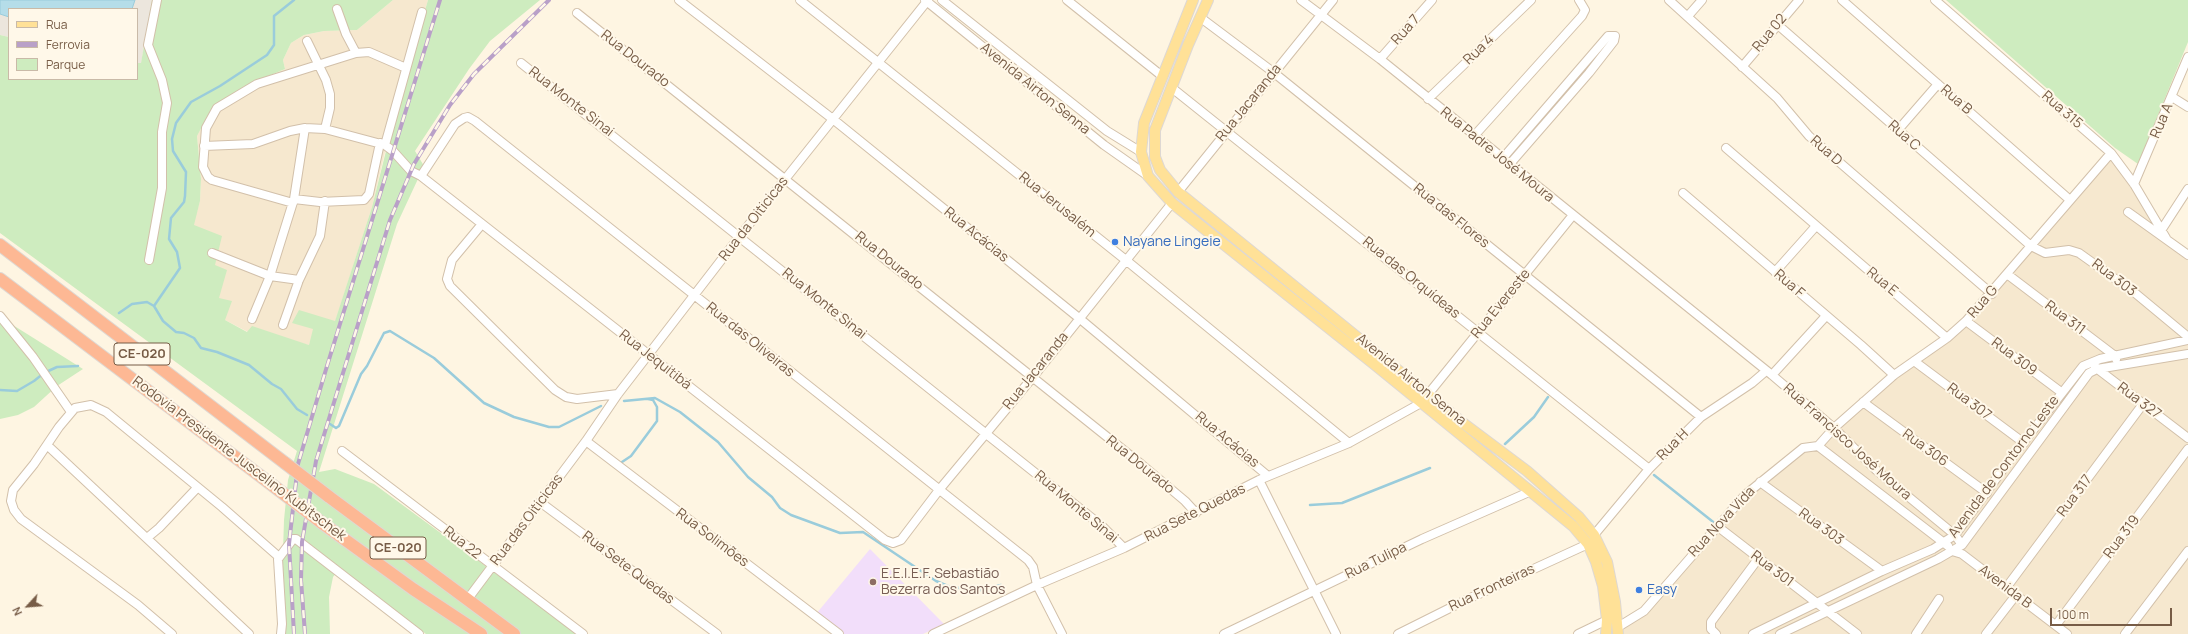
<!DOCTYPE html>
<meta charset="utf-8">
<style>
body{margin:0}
#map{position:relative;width:2188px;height:634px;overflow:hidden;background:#fef5e2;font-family:Manrope,sans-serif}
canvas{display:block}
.legend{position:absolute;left:8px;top:8px;width:130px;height:72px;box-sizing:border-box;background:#fff8e9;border:1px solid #c9baa8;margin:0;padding:5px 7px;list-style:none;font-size:12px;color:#775c46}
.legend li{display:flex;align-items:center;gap:8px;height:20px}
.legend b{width:20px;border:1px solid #c9baa8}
.north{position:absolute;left:8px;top:586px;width:40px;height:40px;-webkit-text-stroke:3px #fff8e9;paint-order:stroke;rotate:244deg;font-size:11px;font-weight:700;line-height:16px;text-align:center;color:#775c46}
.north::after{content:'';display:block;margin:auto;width:14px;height:18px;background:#775c46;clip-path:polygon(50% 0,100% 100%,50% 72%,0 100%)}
.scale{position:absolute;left:2050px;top:608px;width:122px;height:18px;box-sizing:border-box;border:2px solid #775c46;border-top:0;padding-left:5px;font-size:12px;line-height:14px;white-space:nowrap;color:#775c46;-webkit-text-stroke:3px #fff8e9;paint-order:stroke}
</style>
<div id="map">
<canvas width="2188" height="634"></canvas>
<ul class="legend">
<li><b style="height:5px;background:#ffe197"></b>Rua</li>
<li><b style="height:5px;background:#b9a0c8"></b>Ferrovia</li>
<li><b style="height:11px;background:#ceecbf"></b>Parque</li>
</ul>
<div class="north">N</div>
<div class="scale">100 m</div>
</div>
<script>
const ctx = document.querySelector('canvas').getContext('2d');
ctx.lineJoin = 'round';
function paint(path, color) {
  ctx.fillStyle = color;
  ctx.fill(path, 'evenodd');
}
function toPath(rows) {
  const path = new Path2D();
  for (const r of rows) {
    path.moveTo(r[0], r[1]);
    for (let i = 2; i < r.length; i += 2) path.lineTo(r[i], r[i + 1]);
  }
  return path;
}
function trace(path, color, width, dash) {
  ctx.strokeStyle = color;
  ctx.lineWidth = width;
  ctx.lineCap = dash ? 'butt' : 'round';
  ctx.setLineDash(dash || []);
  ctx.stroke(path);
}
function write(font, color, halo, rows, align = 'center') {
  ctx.font = font + ' Manrope,sans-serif';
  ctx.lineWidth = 4;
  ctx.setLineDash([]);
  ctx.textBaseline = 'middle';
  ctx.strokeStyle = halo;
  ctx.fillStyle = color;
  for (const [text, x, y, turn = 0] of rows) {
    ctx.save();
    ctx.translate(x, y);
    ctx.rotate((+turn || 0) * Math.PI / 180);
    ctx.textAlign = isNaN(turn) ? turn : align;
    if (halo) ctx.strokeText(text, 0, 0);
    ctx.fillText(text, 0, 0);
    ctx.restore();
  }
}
paint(toPath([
 [393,0,428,0,385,152,372,207,335,322,314,329,309,345,248,332,225,320,219,298,215,265,193,225,200,201,201,179,197,136,211,108,245,86,285,69,283,60,291,43,304,35,324,31,357,30],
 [2111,153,2166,238,2188,255,2188,634,1618,634,1618,627,1644,611,1717,526,1795,454,1818,446,1863,402,1947,338]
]), '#f6e8cf');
paint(toPath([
 [0,0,152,0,141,64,137,63,137,9,9,9,9,37,0,35]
]), '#ece6dd');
paint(toPath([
 [870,549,944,624,923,634,843,634,816,614]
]), '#f2defa');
paint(toPath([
 [152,0,393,0,357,30,324,31,304,35,291,43,283,60,285,69,245,86,212,108,197,136,201,179,200,201,194,225,222,236,215,265,227,270,219,298,232,301,225,320,247,332,252,326,309,345,313,329,292,323,299,310,335,321,372,207,395,115,428,0,540,0,490,41,469,69,415,151,424,166,397,224,319,472,335,469,374,484,578,634,426,634,339,569,333,577,329,597,330,634,286,634,282,582,284,520,288,480,297,451,0,233,0,35,9,37,9,79,137,79,137,63,141,63],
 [1946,0,2188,0,2188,42,2138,164,2115,148],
 [0,317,83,369,57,386,34,407,18,415,0,419]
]), '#ceecbf');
const water = toPath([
 [0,0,135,0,132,9,9,9,9,17,0,14,0,0]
]);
paint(water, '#b5dde9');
trace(water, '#9accdb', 1);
trace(toPath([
 [154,306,180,268,177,252,169,239,171,218,184,202,185,196,186,172,173,151,172,139,176,123,191,102,220,86,267,55,274,45,274,16,294,0],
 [119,313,132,304,147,302,154,306,163,321,176,332,184,333,194,338,201,348,217,352,249,365,272,384,281,389,297,409,307,415],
 [0,390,17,391,34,381,44,373,57,367,78,366],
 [624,401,655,398,680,412,718,442,748,477,772,497,780,508,791,515,840,533,863,532,936,581,948,586,977,591,1001,585],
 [330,424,336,428,339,426,361,374,367,366,384,333,390,331,434,358,484,403,514,417,549,427,559,427,601,406],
 [1505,444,1534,417,1548,397],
 [622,462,631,456,657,421,657,407,653,400,648,399],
 [1654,475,1717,525],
 [1310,505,1342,503,1430,468]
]), '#9accdb', 2.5);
const minor = toPath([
 [679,0,834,120,1079,318,1268,476],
 [800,0,1127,261,1349,443],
 [925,0,1104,145,1148,176],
 [942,0,1107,131,1141,152],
 [1067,0,1162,76],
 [1301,0,1380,59,1772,375,1834,428,1876,470,1955,535,1962,545],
 [1669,0,1777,98,1809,136,1992,294],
 [1842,0,2070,200],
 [1935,0,2111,153,2134,184,2166,238],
 [337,9,346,34,356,53],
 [577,13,1141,464,1185,501,1196,513],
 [1688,16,1702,0],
 [1201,18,1273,72,1701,417],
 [1778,25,2031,246,2045,253,2069,250,2079,253,2135,293,2188,337],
 [307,41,326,80,330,94,330,108,325,129],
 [1380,59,1432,0],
 [521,63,1103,527,1124,548],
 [1742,67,1799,0],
 [1172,88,1649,469],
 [2172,97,2188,107],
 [1428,99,1531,0],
 [1898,130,1938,84],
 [1474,136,1582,16,1585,10,1579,0],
 [385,145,422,12],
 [204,146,253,144,290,131,305,128,325,129,385,145,393,151,411,171,421,176,885,540,893,543,901,540,939,490,1033,377,1172,203],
 [1726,148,1947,338],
 [1502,159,1608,36,1615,36,1614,41,1589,73,1509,165],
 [421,176,455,124,464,118,468,117,475,121,1028,560,1033,567,1037,585,1062,634],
 [2134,184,2188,57],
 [1178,192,1333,0],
 [1683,193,1861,345,1894,375],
 [294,199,320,202,364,200,369,194,380,143],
 [293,203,212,180,208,177,203,167,206,128,217,108,257,84,356,53,369,52,406,68],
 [2128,212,2188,255],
 [482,224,452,260,447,279,450,286,555,390,566,397,577,399,618,394],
 [2162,229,2188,189],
 [212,253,270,276,299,280],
 [149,260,162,188,162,132,167,103,162,80,148,45,157,0],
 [1775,272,1816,226],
 [2007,274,2115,356,2116,359],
 [0,316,33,357,71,412],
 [252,319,270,276,294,199,305,128],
 [1966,321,2061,392],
 [283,325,299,280,320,236,325,201],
 [1914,361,2024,443],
 [2095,367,2188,438],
 [1772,375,1826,316],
 [1863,402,1987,493],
 [586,441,839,634],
 [47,445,249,634],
 [1818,446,1948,546],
 [342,451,583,634],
 [1259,480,1336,634],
 [1760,482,1882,571],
 [540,502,717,634],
 [1717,526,1857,634],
 [1594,535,1649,469,1701,417,1752,383,1766,371],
 [147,538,159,528,197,488],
 [1952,551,1962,554,2067,634],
 [2006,588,2143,404],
 [467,600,586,441,618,394,739,237,928,0],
 [2056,625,2188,449],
 [1618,627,1644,611,1745,495,1803,448,1818,446,1834,428,1894,375,1947,338,1966,321,2111,153],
 [172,634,138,605,21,519,14,510,11,501,13,490,34,464,59,427,75,408,91,405,106,412,222,507,279,557],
 [281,634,282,624,278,559,293,539,296,539,419,634],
 [933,634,1037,585,1124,548,1259,480,1349,443,1421,403,1573,215],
 [1224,634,1422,539,1529,492],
 [1398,634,1466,600,1588,544],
 [1578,634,1607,620],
 [1716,634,1711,629,1711,622,1758,559],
 [1753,634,1882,571,1933,549,1955,535,2009,461,2083,366,2100,359,2188,340],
 [1780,634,1938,559,1962,545,2089,373,2097,369,2188,354],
 [1916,634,1939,599],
 [1986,634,2016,595],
 [2125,634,2188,551]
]);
const major = toPath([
 [1193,0,1144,123,1141,152,1148,176,1172,203,1374,364,1573,526,1588,544,1596,562,1603,586,1607,620,1606,634],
 [1208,0,1188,45,1155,130,1155,157,1160,170,1178,192,1463,423,1527,471,1579,517,1594,535,1607,562,1615,602,1618,634]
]);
const highway = toPath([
 [0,245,285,463],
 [0,279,263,478],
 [328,496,514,634],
 [322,523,413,589,481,634]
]);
trace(minor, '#d2c0aa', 10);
trace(major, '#ded8d3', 12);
trace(highway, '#ded8d3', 14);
trace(minor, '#fff', 8);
trace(major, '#ffe197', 10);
trace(highway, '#fdb894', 12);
const rail = toPath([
 [294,634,289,544,298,464,327,366,440,0],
 [305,634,301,580,302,542,316,461,390,220,414,164,450,105,474,74,549,0]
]);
trace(rail, '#b9a0c8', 4);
trace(rail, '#fff8e9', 2.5, [8]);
const highwayBridge = toPath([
 [285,463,328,496],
 [263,478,322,523]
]);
trace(highwayBridge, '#ded8d3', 14, []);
trace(highwayBridge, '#fdb894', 12);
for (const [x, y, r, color] of [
 [1115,242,4,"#3f7fe0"],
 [873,582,4,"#8d6e63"],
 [1639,590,4,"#3f7fe0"]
]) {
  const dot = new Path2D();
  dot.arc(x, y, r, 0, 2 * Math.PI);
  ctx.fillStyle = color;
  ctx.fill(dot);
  trace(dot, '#fff8e9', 1.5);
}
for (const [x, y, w] of [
 [142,354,56],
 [398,548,56]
]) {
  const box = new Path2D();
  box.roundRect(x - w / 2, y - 11, w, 22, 3);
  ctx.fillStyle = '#fff8e9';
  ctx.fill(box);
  trace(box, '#775c46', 1);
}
write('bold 13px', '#775c46', null, [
 ["CE-020",142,354],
 ["CE-020",398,548]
]);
write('14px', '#775c46', '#fff8e9', [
 ["Rua 7",1406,30,-48],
 ["Rua 02",1770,33,-50],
 ["Rua 4",1479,50,-44],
 ["Rua Dourado",635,59,38],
 ["Avenida Airton Senna",1035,89,39],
 ["Rua B",1956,100,41],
 ["Rua Monte Sinai",571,102,38],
 ["Rua Jacaranda",1249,103,-51],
 ["Rua 315",2062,110,41],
 ["Rua A",2162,121,-67],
 ["Rua C",1904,136,41],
 ["Rua D",1826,151,41],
 ["Rua Padre José Moura",1497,155,39],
 ["Rua Jerusalém",1057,205,39],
 ["Rua das Flores",1451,216,39],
 ["Rua da Oiticicas",754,219,-52],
 ["Rua Acácias",976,235,39],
 ["Rua Dourado",889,261,39],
 ["Rua das Orquídeas",1411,278,39],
 ["Rua 303",2114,278,37],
 ["Rua E",1882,282,40],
 ["Rua F",1789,284,41],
 ["Rua G",1983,302,-49],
 ["Rua Monte Sinai",824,304,39],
 ["Rua Evereste",1501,304,-51],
 ["Rua 311",2065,318,37],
 ["Rua das Oliveiras",750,340,39],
 ["Rua 309",2014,357,37],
 ["Rua Jequitibá",655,360,38],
 ["Rua Jacaranda",1036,371,-51],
 ["Avenida Airton Senna",1411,380,39],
 ["Rua 327",2139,401,37],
 ["Rua 307",1969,402,37],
 ["Rua Acácias",1227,440,40],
 ["Rua Francisco José Moura",1847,442,42],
 ["Rua H",1673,445,-45],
 ["Rua 306",1925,448,36],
 ["Rodovia Presidente Juscelino Kubitschek",239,459,37],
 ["Rua Dourado",1140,465,39],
 ["Avenida de Contorno Leste",2004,467,-53],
 ["Rua 317",2075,496,-53],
 ["Rua Monte Sinai",1076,507,40],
 ["Rua Sete Quedas",1195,513,-27],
 ["Rua das Oiticicas",527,520,-53],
 ["Rua Nova Vida",1722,522,-47],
 ["Rua 303",1821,527,36],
 ["Rua 319",2122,537,-53],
 ["Rua Solimões",712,538,37],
 ["Rua 22",462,543,38],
 ["Rua Tulipa",1376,561,-26],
 ["Rua Sete Quedas",628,568,37],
 ["Rua 301",1772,569,37],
 ["Avenida B",2005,587,37],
 ["Rua Fronteiras",1492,588,-25]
]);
write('14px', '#366cbe', '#fff8e9', [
 ["Nayane Lingeie",1123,242],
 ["Easy",1647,590]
], 'left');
write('14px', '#785e54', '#fff8e9', [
 ["E.E.I.E.F. Sebastião",881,574],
 ["Bezerra dos Santos",881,590]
], 'left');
</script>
